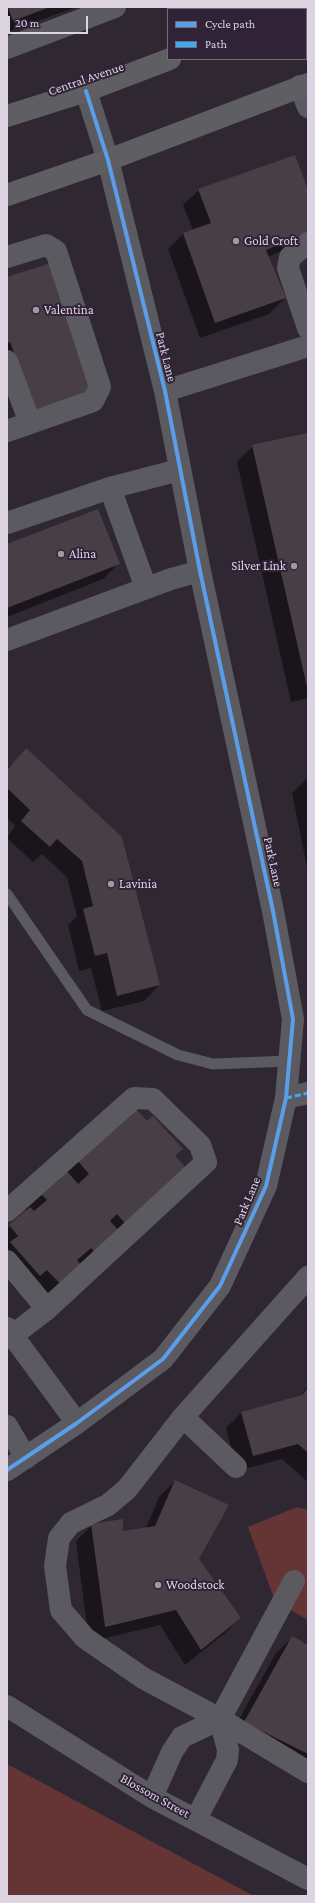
<!DOCTYPE html>
<style>
body{margin:0}
#map{position:relative;width:315px;height:1903px;overflow:hidden;background:#2f2832;font-family:"Crimson Pro",serif}
canvas{display:block}
.frame{position:absolute;inset:0;border:8px solid #ddd4e2;pointer-events:none}
.legend{position:absolute;left:167px;top:8px;width:140px;height:52px;box-sizing:border-box;background:#312337;border:1px solid #766a7b;margin:0;padding:5px 7px;list-style:none;font-size:12px;color:#ddd4e2}
.legend li{display:flex;align-items:center;gap:8px;height:20px}
.legend b{width:20px;border:1px solid #766a7b}
.scale{position:absolute;left:8px;top:16px;width:80px;height:18px;box-sizing:border-box;border:2px solid #ddd4e2;border-top:0;padding-left:5px;font-size:12px;line-height:14px;white-space:nowrap;color:#ddd4e2;-webkit-text-stroke:3px #312337;paint-order:stroke}
</style>
<div id="map">
<canvas width="315" height="1903"></canvas>
<div class="frame"></div>
<ul class="legend">
<li><b style="height:5px;background:#5a9eea"></b>Cycle path</li>
<li><b style="height:5px;background:#3fa9f5"></b>Path</li>
</ul>
<div class="scale">20 m</div>
</div>
<script>
const ctx = document.querySelector('canvas').getContext('2d');
ctx.lineJoin = 'round';
function paint(path, color) {
  ctx.fillStyle = color;
  ctx.fill(path, 'evenodd');
}
function toPath(rows) {
  const path = new Path2D();
  for (const r of rows) {
    path.moveTo(r[0], r[1]);
    for (let i = 2; i < r.length; i += 2) path.lineTo(r[i], r[i + 1]);
  }
  return path;
}
function trace(path, color, width, dash) {
  ctx.strokeStyle = color;
  ctx.lineWidth = width;
  ctx.lineCap = dash ? 'butt' : 'round';
  ctx.setLineDash(dash || []);
  ctx.stroke(path);
}
function write(font, color, halo, rows, align = 'center') {
  ctx.font = font + ' "Crimson Pro",serif';
  ctx.lineWidth = 4;
  ctx.setLineDash([]);
  ctx.textBaseline = 'middle';
  ctx.strokeStyle = halo;
  ctx.fillStyle = color;
  for (const [text, x, y, turn = 0] of rows) {
    ctx.save();
    ctx.translate(x, y);
    ctx.rotate((+turn || 0) * Math.PI / 180);
    ctx.textAlign = isNaN(turn) ? turn : align;
    if (halo) ctx.strokeText(text, 0, 0);
    ctx.fillText(text, 0, 0);
    ctx.restore();
  }
}
paint(toPath([
 [297,1507,308,1510,308,1620,275,1601,248,1527],
 [7,1764,252,1895,7,1896]
]), '#653536');
paint(toPath([
 [7,7,77,7,7,32],
 [199,190,308,192,308,238,305,241,268,257,285,298,269,314,200,338,168,249,184,233,193,230,183,205],
 [7,278,90,392,21,423,7,388],
 [307,434,308,441,308,698,291,702,237,462,253,446],
 [7,545,119,563,103,579,7,617],
 [26,750,159,985,144,1001,102,1011,91,968,79,971,68,925,77,916,67,877,42,854,33,862,7,838,15,826,7,818,7,769],
 [308,777,308,872,292,793],
 [174,1156,189,1172,46,1301,7,1271,7,1229,27,1211,25,1209,77,1161],
 [308,1386,308,1482,282,1459,237,1471,226,1428,241,1413,300,1397],
 [175,1481,198,1559,240,1618,225,1633,185,1665,160,1625,89,1642,76,1541,92,1525,122,1532,146,1528,159,1497],
 [292,1638,308,1646,308,1778,229,1737,276,1653]
]), '#0007');
paint(toPath([
 [8,7,50,7,13,21],
 [295,155,308,190,308,232,266,250,286,298,215,323,183,233,211,223,198,189],
 [51,263,91,392,36,409,10,342,7,343,7,277],
 [307,433,308,687,307,687,252,445],
 [98,509,120,564,7,608,7,544],
 [26,748,122,837,160,985,117,996,107,953,95,956,83,909,93,906,82,861,57,839,50,847,21,821,30,810,7,788,7,770],
 [135,1108,147,1121,153,1116,183,1149,175,1156,190,1172,128,1227,117,1214,110,1221,121,1233,97,1255,91,1248,77,1260,83,1267,62,1286,47,1270,40,1276,10,1242,18,1236,9,1225,30,1207,34,1211,47,1200,40,1193,66,1170,78,1184,89,1174,77,1160],
 [308,1388,308,1453,298,1444,253,1456,241,1412,302,1395],
 [175,1480,229,1505,199,1559,241,1618,201,1650,176,1610,105,1627,91,1524,123,1519,123,1531,155,1526],
 [292,1636,308,1645,308,1754,244,1722]
]), '#473e46');
trace(toPath([
 [7,894,87,1010,178,1055,213,1064,289,1061]
]), '#5b5a60', 11);
trace(toPath([
 [204,7,205,9],
 [255,7,255,9],
 [7,48,115,7],
 [300,86,308,107],
 [308,243,290,257,288,268,308,328],
 [7,257,46,245,56,251,100,387,93,401,7,431],
 [7,361,30,423],
 [165,391,308,346],
 [110,488,146,588],
 [7,523,110,488,179,470],
 [7,640,171,579,200,571],
 [286,1098,308,1093],
 [7,1211,134,1098,153,1099,200,1145,206,1162,47,1309,13,1335],
 [7,1261,47,1309],
 [308,1277,183,1417,127,1489,108,1505,71,1523,59,1538,55,1566,61,1610,85,1638,143,1678,220,1719,308,1772],
 [7,1328,77,1423],
 [183,1417,236,1467],
 [7,1426,26,1458],
 [7,1470,77,1423,163,1359,220,1286,266,1186,286,1098,293,1019,273,911,200,571,165,391,108,160,86,91],
 [7,1706,152,1797,308,1879],
 [152,1797,172,1752,182,1737,220,1719,294,1581],
 [196,1819,227,1760,228,1750,220,1719]
]), '#5b5a60', 22);
trace(toPath([
 [302,9,307,7],
 [7,116,86,91,170,59],
 [7,195,108,160,308,84]
]), '#5e5e63', 22);
trace(toPath([
 [286,1098,308,1093]
]), '#3fa9f5', 3, [6, 3]);
trace(toPath([
 [7,1470,77,1423,163,1359,220,1286,266,1186,286,1098,293,1019,273,911,200,571,165,391,108,160,86,91]
]), '#5a9eea', 4);
for (const [x, y, r, color] of [
 [236,241,4,"#a098a4"],
 [36,310,4,"#a098a4"],
 [61,554,4,"#a098a4"],
 [294,566,4,"#a098a4"],
 [111,884,4,"#a098a4"],
 [158,1585,4,"#a098a4"]
]) {
  const dot = new Path2D();
  dot.arc(x, y, r, 0, 2 * Math.PI);
  ctx.fillStyle = color;
  ctx.fill(dot);
  trace(dot, '#312337', 1.5);
}
write('13px', '#ddd4e2', '#312337', [
 ["Central Avenue",86,79,-19],
 ["Park Lane",166,357,76],
 ["Park Lane",273,862,78],
 ["Park Lane",247,1201,-67],
 ["Blossom Street",155,1796,29]
]);
write('13px', '#ddd4e2', '#312337', [
 ["Gold Croft",244,241],
 ["Valentina",44,310],
 ["Alina",69,554],
 ["Silver Link",286,566,"right"],
 ["Lavinia",119,884],
 ["Woodstock",166,1585]
], 'left');
</script>
